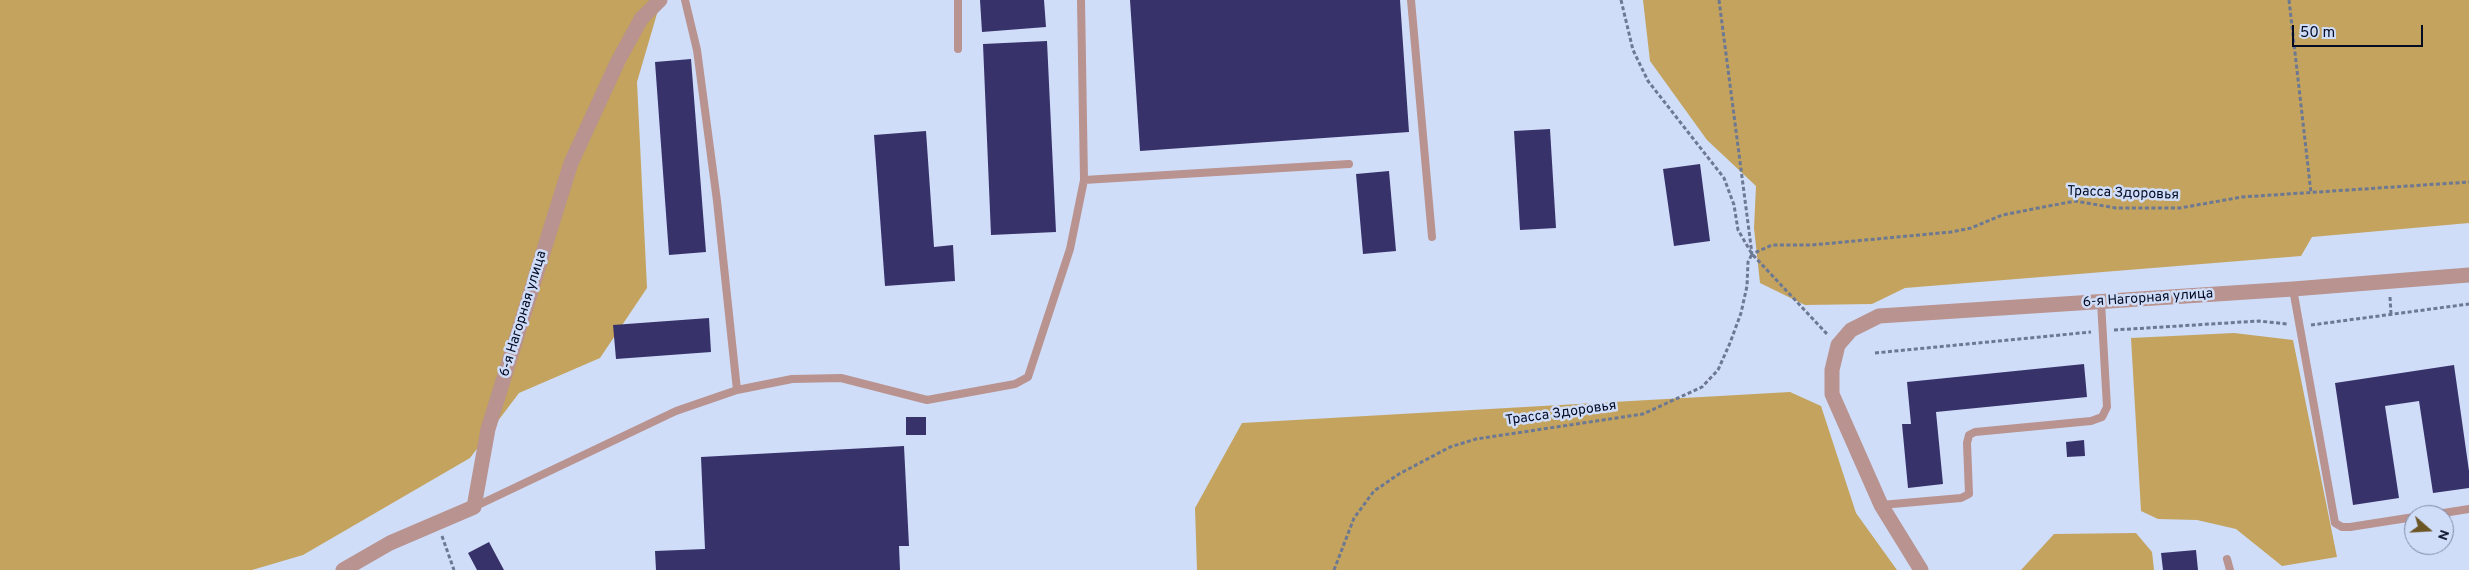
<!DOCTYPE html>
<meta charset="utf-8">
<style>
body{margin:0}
#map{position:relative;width:2469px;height:570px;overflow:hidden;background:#d0ddf9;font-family:Overpass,sans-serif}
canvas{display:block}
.north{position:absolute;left:2404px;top:505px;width:50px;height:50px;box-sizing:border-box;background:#d0ddf9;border:1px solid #7e89a4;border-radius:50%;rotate:109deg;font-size:14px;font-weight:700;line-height:20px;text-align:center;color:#040c24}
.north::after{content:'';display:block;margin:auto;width:18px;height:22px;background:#6c5626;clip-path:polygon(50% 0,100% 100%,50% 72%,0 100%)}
.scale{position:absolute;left:2292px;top:25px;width:131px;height:22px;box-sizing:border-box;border:2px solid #040c24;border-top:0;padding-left:6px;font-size:15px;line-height:18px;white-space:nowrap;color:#040c24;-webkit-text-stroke:4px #d0ddf9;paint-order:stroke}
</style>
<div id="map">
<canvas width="2469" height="570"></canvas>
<div class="north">N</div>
<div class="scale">50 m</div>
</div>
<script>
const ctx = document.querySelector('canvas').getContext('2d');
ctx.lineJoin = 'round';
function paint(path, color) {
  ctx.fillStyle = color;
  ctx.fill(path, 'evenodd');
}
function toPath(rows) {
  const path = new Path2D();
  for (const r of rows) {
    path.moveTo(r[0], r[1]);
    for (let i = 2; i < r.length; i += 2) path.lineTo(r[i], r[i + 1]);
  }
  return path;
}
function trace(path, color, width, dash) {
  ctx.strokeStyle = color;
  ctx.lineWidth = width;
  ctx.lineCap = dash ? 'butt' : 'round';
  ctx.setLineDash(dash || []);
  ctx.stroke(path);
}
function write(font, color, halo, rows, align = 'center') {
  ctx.font = font + ' Overpass,sans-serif';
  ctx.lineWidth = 5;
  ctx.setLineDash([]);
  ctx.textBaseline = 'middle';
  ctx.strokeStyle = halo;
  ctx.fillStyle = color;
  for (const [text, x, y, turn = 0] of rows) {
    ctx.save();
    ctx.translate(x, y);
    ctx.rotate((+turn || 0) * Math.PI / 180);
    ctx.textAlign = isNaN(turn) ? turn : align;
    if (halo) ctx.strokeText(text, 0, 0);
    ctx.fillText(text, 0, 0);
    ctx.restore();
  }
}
paint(toPath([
 [0,0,661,0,637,82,647,288,600,358,519,393,470,458,303,555,252,570,0,570],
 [1643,0,2469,0,2469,223,2312,237,2301,256,1905,288,1872,304,1805,305,1760,283,1754,228,1756,186,1707,140,1650,61],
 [2234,333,2293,340,2337,557,2282,566,2236,529,2197,520,2158,519,2141,511,2131,338],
 [1790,392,1821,406,1856,513,1897,570,1197,570,1195,508,1242,423],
 [2136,533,2152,552,2154,570,2021,570,2054,534]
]), '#c3a35e');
paint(toPath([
 [980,0,1044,0,1046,27,982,32],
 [1130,0,1400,0,1409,132,1140,151],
 [1047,41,1056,232,991,235,983,44],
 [691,59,706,252,669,255,655,62],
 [1550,129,1556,228,1520,230,1514,131],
 [926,131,934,247,953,245,955,281,885,286,874,135],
 [1700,164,1710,241,1674,246,1663,169],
 [1389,171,1396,251,1363,254,1356,174],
 [709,318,711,352,616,359,613,325],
 [2084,364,2087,397,1936,412,1943,484,1908,488,1902,424,1911,424,1907,382],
 [2454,365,2469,471,2469,488,2433,493,2419,401,2385,406,2399,498,2353,505,2335,383],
 [906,417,926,417,926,435,906,435],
 [2084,440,2085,456,2067,457,2066,442],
 [904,446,909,546,899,546,900,570,656,570,655,551,705,549,701,457],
 [489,542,504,570,477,570,468,553],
 [2196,550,2198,570,2163,570,2161,553]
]), '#38326b');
trace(toPath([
 [1621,0,1633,50,1648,81,1724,178,1734,205,1738,230,1752,254,1827,334],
 [1719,0,1752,254,1772,245,1812,245,1951,232,1971,228,2002,215,2075,201,2116,208,2180,208,2242,197,2469,182],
 [2289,0,2311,193],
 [2390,297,2391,314],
 [2311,325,2469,304],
 [2114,330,2259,321,2287,324],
 [1875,353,2091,332],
 [442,536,454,570],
 [1334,570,1354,518,1374,491,1399,474,1450,447,1476,439,1643,414,1702,387,1718,370,1730,343,1741,313,1747,286,1748,262,1752,254]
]), '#6d7892', 3, [4, 2.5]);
trace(toPath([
 [685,0,697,50,717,201,737,390],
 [1411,0,1432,237],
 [958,49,958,0],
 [1084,180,1349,164],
 [2293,289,2335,523,2342,527,2350,527,2414,517],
 [1881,505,1961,498,1969,494,1967,443,1969,435,1975,432,2091,421,2102,417,2107,407,2101,302],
 [474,507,676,411,737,390,792,379,841,378,927,400,1015,384,1028,377,1070,249,1084,180,1081,0],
 [2431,515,2469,509],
 [2227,559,2230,570]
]), '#b8938f', 8);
trace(toPath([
 [343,570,390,543,474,507,488,429,571,163,618,61,641,19,660,0]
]), '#b8938f', 15);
trace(toPath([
 [1921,570,1881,505,1832,394,1832,370,1838,345,1851,330,1879,316,2293,289,2469,275]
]), '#b8938f', 15);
write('14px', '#040c24', '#d0ddf9', [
 ["Трасса Здоровья",2123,194,2],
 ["6-я Нагорная улица",2148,299,-4],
 ["6-я Нагорная улица",524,314,-73],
 ["Трасса Здоровья",1561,414,-8]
]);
</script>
